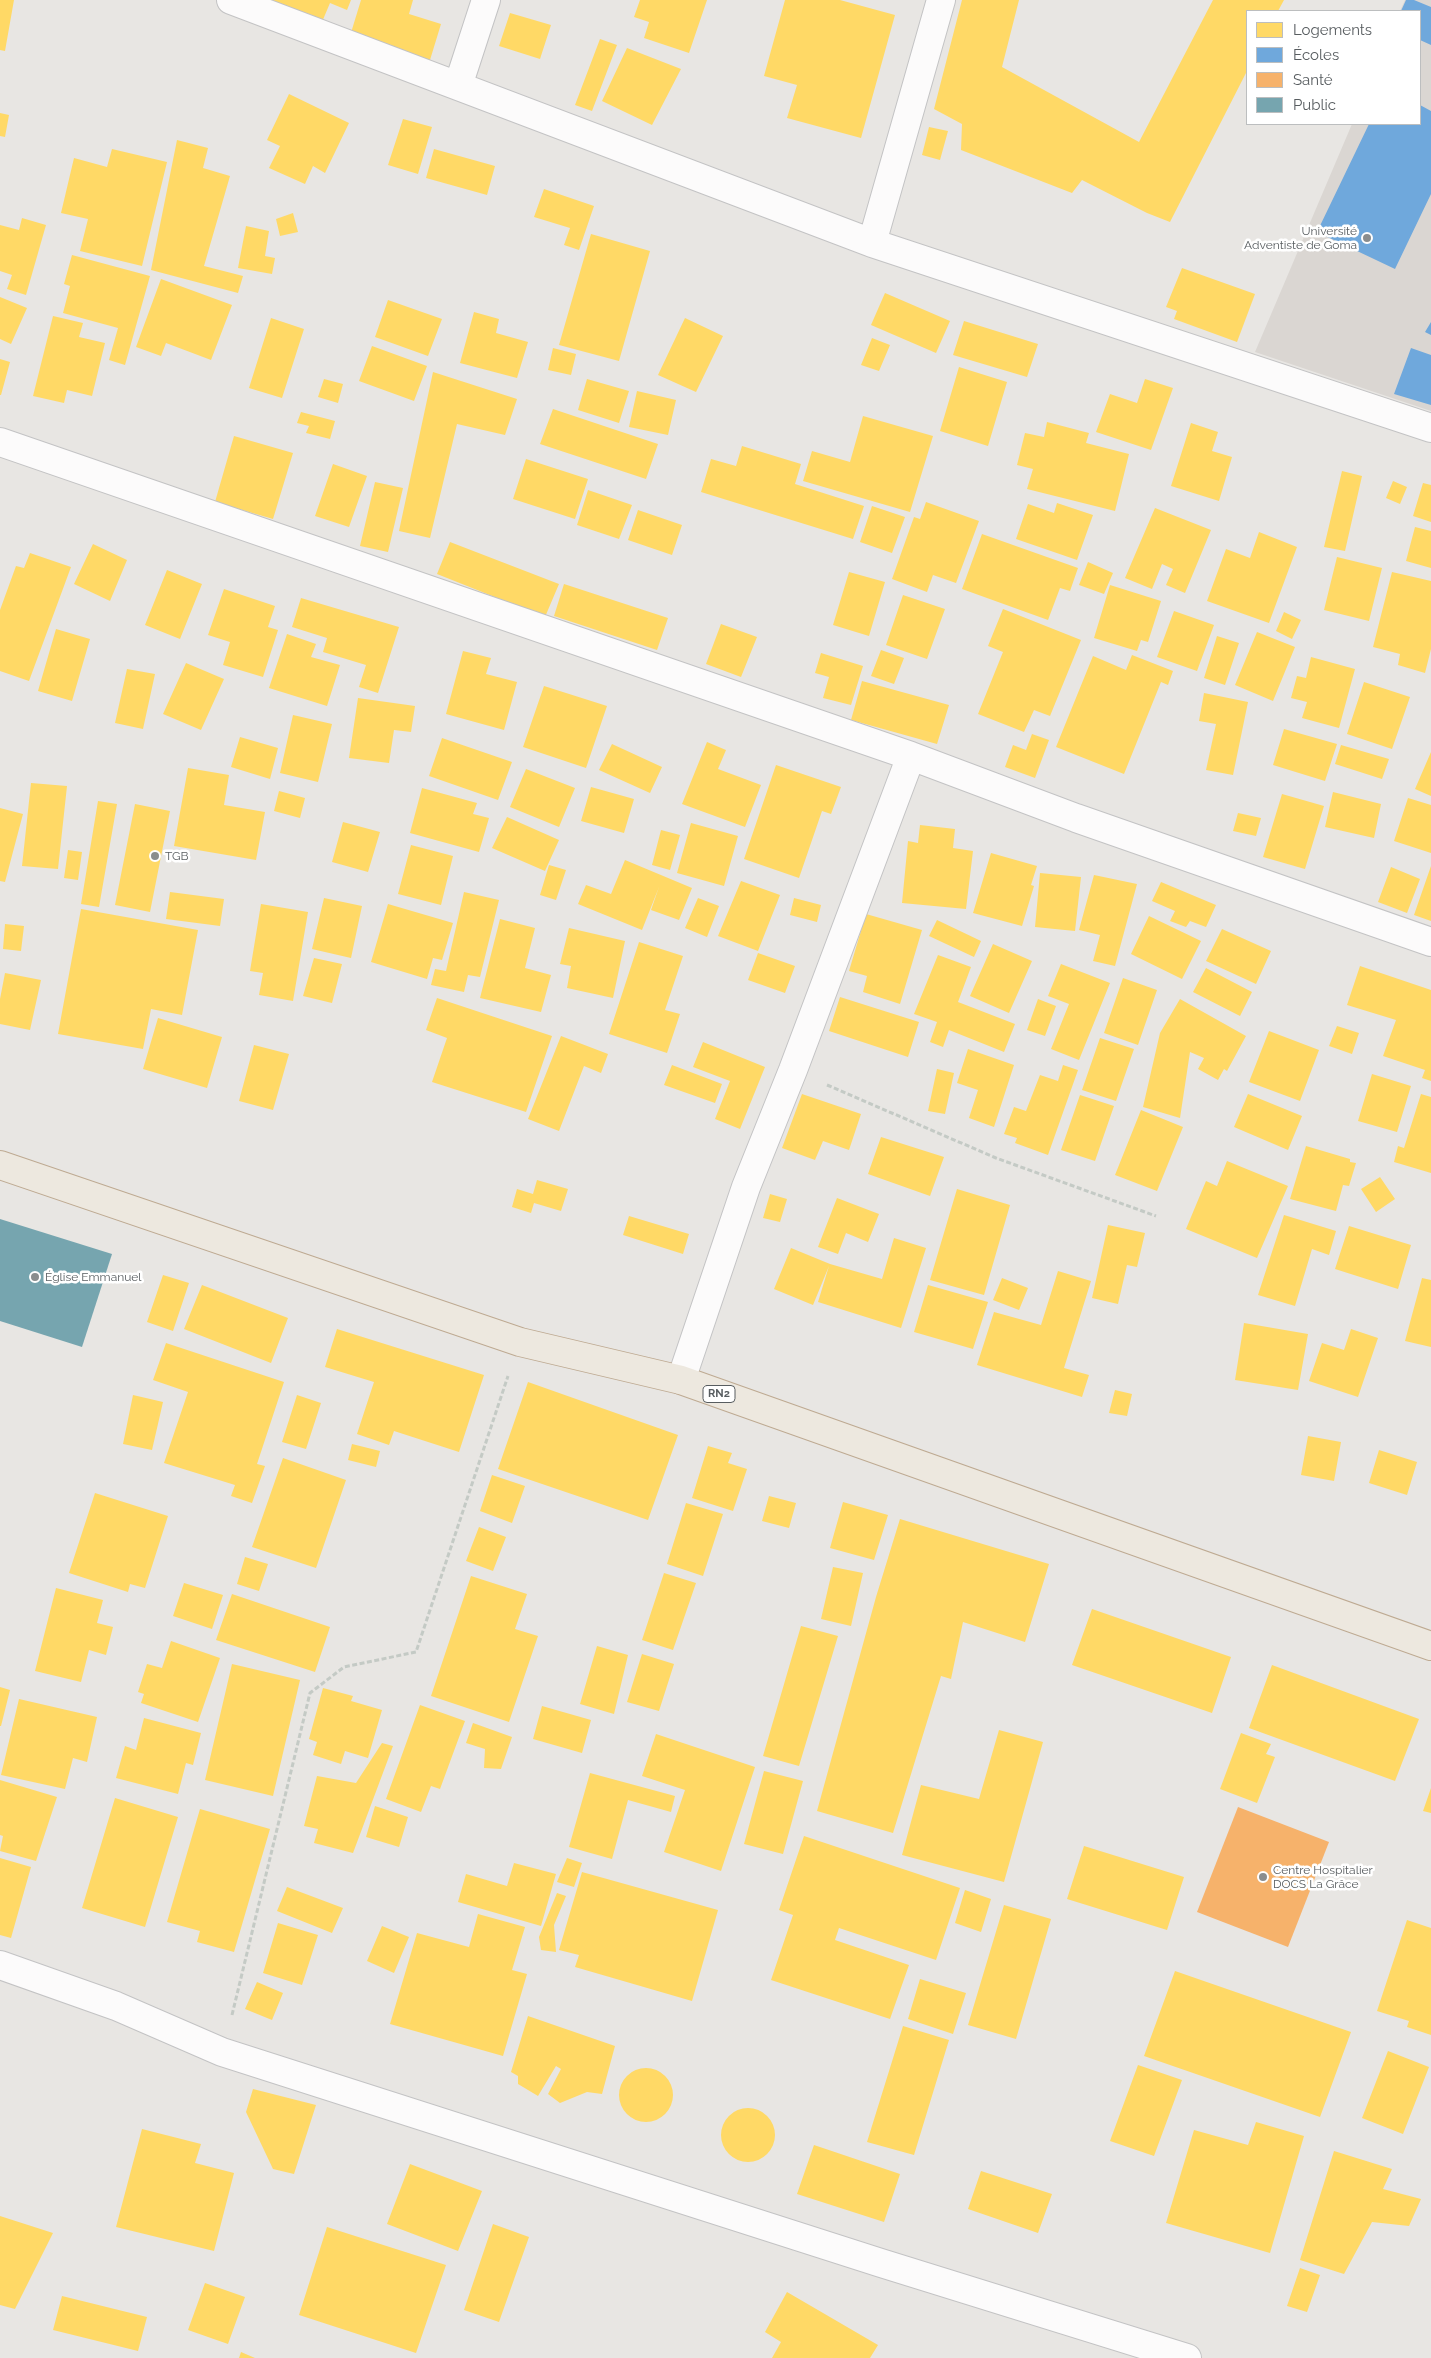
<!DOCTYPE html>
<meta charset="utf-8">
<style>
body{margin:0}
#map{position:relative;width:1431px;height:2358px;overflow:hidden;background:#e8e6e3;font-family:Raleway,sans-serif}
canvas{display:block}
.legend{position:absolute;left:1246px;top:10px;width:175px;height:115px;box-sizing:border-box;background:#fff;border:1px solid #bcbebf;margin:0;padding:6px 9px;list-style:none;font-size:15px;color:#585d60}
.legend li{display:flex;align-items:center;gap:10px;height:25px}
.legend b{width:25px;border:1px solid #bcbebf}
</style>
<div id="map">
<canvas width="1431" height="2358"></canvas>
<ul class="legend">
<li><b style="height:14px;background:#ffd966"></b>Logements</li>
<li><b style="height:14px;background:#6fa8dc"></b>Écoles</li>
<li><b style="height:14px;background:#f6b26b"></b>Santé</li>
<li><b style="height:14px;background:#76a5af"></b>Public</li>
</ul>
</div>
<script>
const ctx = document.querySelector('canvas').getContext('2d');
ctx.lineJoin = 'round';
function paint(path, color) {
  ctx.fillStyle = color;
  ctx.fill(path, 'evenodd');
}
function toPath(rows) {
  const path = new Path2D();
  for (const r of rows) {
    if (r.length === 3) {
      path.moveTo(r[0] + r[2], r[1]);
      path.arc(r[0], r[1], r[2], 0, 2 * Math.PI);
      continue;
    }
    path.moveTo(r[0], r[1]);
    for (let i = 2; i < r.length; i += 2) path.lineTo(r[i], r[i + 1]);
  }
  return path;
}
function trace(path, color, width, dash) {
  ctx.strokeStyle = color;
  ctx.lineWidth = width;
  ctx.lineCap = dash ? 'butt' : 'round';
  ctx.setLineDash(dash || []);
  ctx.stroke(path);
}
function write(font, color, halo, rows, align = 'center') {
  ctx.font = font + ' Raleway,sans-serif';
  ctx.lineWidth = 5;
  ctx.setLineDash([]);
  ctx.textBaseline = 'middle';
  ctx.strokeStyle = halo;
  ctx.fillStyle = color;
  for (const [text, x, y, turn = 0] of rows) {
    ctx.save();
    ctx.translate(x, y);
    ctx.rotate((+turn || 0) * Math.PI / 180);
    ctx.textAlign = isNaN(turn) ? turn : align;
    if (halo) ctx.strokeText(text, 0, 0);
    ctx.fillText(text, 0, 0);
    ctx.restore();
  }
}
paint(toPath([
 [1405,0,1431,0,1431,411,1255,352,1352,124,1420,124,1420,11,1400,11]
]), '#dad6d2');
paint(toPath([
 [0,0,14,0,5,51,0,50],
 [270,0,351,0,347,10,330,3,322,22],
 [361,0,413,0,409,14,441,24,430,60,350,36],
 [640,0,707,0,689,53,644,38,649,22,634,17],
 [785,0,840,0,895,15,861,138,787,118,797,85,764,76],
 [962,0,1019,0,1002,67,1139,142,1213,0,1284,0,1278,11,1247,11,1247,71,1170,222,1147,213,1082,180,1072,193,961,150,962,124,934,109],
 [510,13,551,25,540,59,499,46],
 [600,39,617,45,592,111,575,105],
 [627,48,681,69,652,125,602,101],
 [289,94,349,123,325,173,313,166,305,184,269,168,280,146,267,140],
 [0,113,9,115,5,137,0,136],
 [403,119,432,127,418,174,388,165],
 [929,127,948,131,940,160,922,155],
 [177,140,208,148,203,168,230,176,204,266,243,276,238,293,151,270],
 [112,149,167,162,142,266,80,251,88,219,61,213,74,158,107,167],
 [434,149,495,166,487,195,426,178],
 [544,189,594,206,579,250,564,245,570,228,534,217],
 [293,213,298,232,280,236,276,219],
 [22,218,46,225,26,295,7,289,12,275,0,271,0,225,19,230],
 [246,226,269,231,265,256,275,258,272,274,238,268],
 [591,234,650,251,619,361,559,345],
 [72,255,150,276,125,365,109,360,118,328,63,313,70,286,64,284],
 [1182,268,1255,294,1237,342,1174,319,1177,311,1166,307],
 [161,279,232,305,211,360,166,343,161,356,136,347],
 [885,293,950,321,936,353,871,325],
 [0,297,27,308,11,344,0,339],
 [388,300,442,319,428,356,375,337],
 [474,312,499,319,496,333,528,342,517,378,460,363],
 [53,316,83,323,79,337,105,343,92,396,67,390,64,403,33,396],
 [271,318,304,329,282,398,249,388],
 [685,318,723,336,696,392,658,375],
 [964,321,1038,344,1027,377,953,355],
 [872,338,890,345,879,371,861,365],
 [372,346,427,366,414,401,359,381],
 [553,348,576,354,571,375,548,370],
 [0,359,10,362,1,395,0,395],
 [959,367,1007,382,988,446,940,431],
 [433,372,517,399,505,435,457,424,430,538,399,531],
 [324,379,343,384,338,403,318,397],
 [587,379,629,391,619,423,578,410],
 [1145,379,1173,388,1151,450,1096,432,1110,394,1137,403],
 [637,391,676,400,668,435,629,427],
 [553,409,658,444,646,479,540,444],
 [301,412,335,421,330,439,306,433,309,426,297,423],
 [863,416,933,436,910,512,803,481,812,451,850,462],
 [1047,422,1089,433,1086,443,1129,454,1115,511,1027,489,1033,469,1017,465,1025,433,1044,437],
 [1191,423,1218,432,1212,451,1232,457,1219,501,1171,486],
 [234,436,293,453,273,519,215,502],
 [742,446,801,464,795,484,864,506,853,539,701,492,711,459,736,466],
 [526,459,588,479,575,519,513,499],
 [333,464,367,476,349,527,315,516],
 [1342,471,1362,476,1345,551,1324,547],
 [1393,481,1407,487,1400,504,1386,498],
 [375,482,403,488,388,552,360,546],
 [1423,483,1431,485,1431,522,1413,516],
 [588,490,632,505,619,539,577,525],
 [926,502,979,521,956,583,933,575,927,592,892,579,914,517,920,519],
 [1057,503,1093,515,1077,560,1016,539,1028,504,1054,513],
 [872,506,905,517,892,553,860,542],
 [1155,508,1211,530,1185,593,1166,585,1173,569,1162,564,1152,589,1125,578],
 [638,510,682,525,672,555,628,540],
 [1415,527,1431,531,1431,568,1406,561],
 [1259,532,1297,547,1269,623,1207,601,1226,549,1250,558],
 [982,534,1078,568,1070,591,1060,588,1048,620,962,589],
 [450,542,559,584,545,617,437,574],
 [93,544,127,560,110,601,74,584],
 [30,553,71,567,29,681,0,671,0,610,16,566,24,568],
 [1337,557,1382,568,1369,621,1324,610],
 [1088,562,1113,573,1104,594,1079,585],
 [167,570,202,584,180,639,145,625],
 [849,572,885,582,869,636,833,625],
 [1392,572,1431,581,1431,649,1425,673,1398,665,1400,654,1373,647],
 [564,584,668,618,657,650,554,616],
 [1110,585,1161,601,1148,642,1141,640,1137,651,1094,638],
 [224,589,275,606,268,627,278,630,263,677,223,665,230,642,208,635],
 [903,595,945,609,927,659,886,645],
 [301,598,399,627,378,693,359,687,366,665,323,652,327,638,292,627],
 [1003,609,1081,640,1050,716,1034,710,1024,732,978,714,1003,652,988,646],
 [1174,611,1214,625,1197,671,1157,657],
 [1284,612,1301,620,1292,639,1276,631],
 [721,624,757,637,741,677,706,664],
 [56,629,90,639,72,701,38,691],
 [1257,632,1295,647,1273,701,1235,685],
 [287,634,316,644,311,657,340,665,327,706,269,688],
 [1217,636,1239,643,1225,685,1204,678],
 [881,650,904,658,894,684,871,676],
 [463,651,491,658,486,674,517,682,504,730,446,714],
 [821,653,863,666,851,705,823,698,829,677,815,673],
 [1132,655,1173,671,1168,685,1161,682,1124,774,1056,747,1093,656,1126,670],
 [1311,657,1355,669,1339,728,1302,718,1307,702,1291,698,1297,676,1306,678],
 [186,663,224,679,201,730,163,714],
 [127,669,155,674,143,729,115,723],
 [862,681,949,705,937,744,851,720],
 [1364,682,1410,697,1392,749,1347,734],
 [544,686,607,706,586,768,523,747],
 [1204,693,1248,702,1233,775,1206,770,1216,724,1199,721],
 [358,698,415,706,411,732,394,730,389,763,349,758],
 [293,715,332,724,318,782,280,773],
 [1284,729,1337,744,1325,781,1273,765],
 [1032,734,1049,740,1035,778,1005,767,1013,745,1026,750],
 [240,737,278,748,270,779,231,767],
 [442,738,512,762,498,800,429,776],
 [707,742,726,750,718,769,761,785,745,827,682,804],
 [612,744,662,767,650,793,599,770],
 [1341,745,1389,759,1382,779,1335,764],
 [1431,752,1431,796,1415,789],
 [776,765,841,787,831,814,822,811,799,878,744,859],
 [188,768,229,775,224,805,265,812,256,860,174,846],
 [526,769,575,788,559,827,510,807],
 [31,783,67,786,58,869,22,866],
 [591,787,634,799,624,833,581,821],
 [422,788,477,803,473,814,489,818,479,852,410,833],
 [279,791,305,798,300,818,274,811],
 [1333,792,1381,804,1374,838,1325,827],
 [1282,794,1324,806,1305,869,1263,857],
 [1408,798,1431,805,1431,853,1394,841],
 [98,801,117,804,99,907,81,904],
 [135,804,170,811,150,912,115,905],
 [0,808,23,814,5,882,0,881],
 [1238,813,1261,818,1256,836,1233,831],
 [507,817,559,840,545,871,492,848],
 [343,822,380,832,368,872,332,862],
 [691,823,738,836,724,886,677,873],
 [920,825,955,829,953,848,973,851,966,909,902,903,908,841,918,843],
 [661,830,680,835,670,870,652,865],
 [411,845,453,856,441,905,398,894],
 [68,850,82,852,78,880,64,878],
 [991,853,1037,866,1031,885,1034,886,1022,926,973,913],
 [625,860,692,888,679,920,651,910,659,887,642,930,578,904,586,885,611,894],
 [549,865,566,870,556,900,540,895],
 [1431,866,1431,921,1414,915],
 [1391,867,1420,879,1407,913,1378,902],
 [1040,873,1081,877,1075,931,1035,927],
 [1094,875,1137,884,1115,966,1093,961,1100,935,1079,930],
 [741,881,780,895,758,951,718,936],
 [1161,882,1216,905,1206,927,1190,921,1186,927,1170,921,1175,911,1152,901],
 [170,892,224,899,220,926,166,919],
 [464,892,499,900,480,977,468,975,464,992,431,985,435,969,446,971],
 [324,898,362,906,351,958,312,949],
 [698,898,719,906,707,937,685,928],
 [794,898,821,905,817,922,790,915],
 [261,904,308,912,293,1001,259,995,263,973,250,971],
 [388,904,453,923,442,960,433,958,427,979,371,962],
 [81,909,198,930,182,1015,151,1009,143,1049,58,1034],
 [866,914,922,930,900,1004,863,992,867,976,849,971],
 [1149,916,1201,941,1182,979,1131,954],
 [500,919,535,928,525,968,551,975,541,1012,480,998],
 [937,920,981,941,974,957,929,936],
 [5,924,24,926,21,951,3,949],
 [569,928,625,941,613,998,567,988,571,966,560,964],
 [1222,929,1271,951,1256,984,1206,961],
 [639,942,683,956,665,1010,680,1014,667,1053,609,1034],
 [993,944,1032,961,1009,1013,970,996],
 [758,953,795,966,785,993,748,980],
 [938,955,971,967,958,1002,1015,1024,1004,1052,949,1030,943,1047,930,1042,937,1022,914,1014],
 [314,958,342,964,332,1003,303,996],
 [1061,964,1110,983,1079,1060,1051,1049,1069,1004,1048,996],
 [1360,966,1431,990,1431,1081,1422,1078,1425,1070,1383,1056,1396,1020,1347,1005],
 [1206,968,1252,992,1240,1016,1193,992],
 [5,973,41,980,30,1030,0,1024,0,999],
 [1123,978,1157,990,1138,1045,1104,1033],
 [840,997,919,1022,908,1057,829,1031],
 [437,998,552,1036,526,1112,432,1082,447,1038,426,1030],
 [1038,999,1056,1006,1045,1036,1027,1030],
 [1180,999,1246,1036,1227,1071,1224,1069,1218,1080,1198,1069,1204,1058,1190,1052,1180,1118,1143,1107,1160,1033],
 [158,1018,222,1037,207,1088,143,1069],
 [1337,1026,1359,1033,1352,1054,1329,1046],
 [1269,1031,1319,1050,1300,1101,1249,1082],
 [561,1036,608,1054,601,1073,584,1066,559,1131,528,1119],
 [1100,1038,1134,1049,1116,1101,1082,1090],
 [703,1042,765,1067,740,1129,715,1119,730,1081,693,1067],
 [254,1045,289,1054,273,1110,239,1101],
 [968,1049,1014,1065,994,1127,969,1118,978,1090,957,1083],
 [672,1065,722,1084,715,1103,664,1085],
 [1063,1065,1078,1070,1048,1155,1015,1143,1017,1138,1004,1134,1014,1107,1026,1111,1040,1075,1058,1081],
 [937,1069,954,1073,945,1114,928,1111],
 [1372,1074,1411,1086,1397,1132,1358,1121],
 [802,1094,861,1114,849,1150,823,1141,815,1160,782,1148],
 [1248,1094,1302,1116,1288,1150,1234,1127],
 [1421,1094,1431,1097,1431,1173,1394,1162,1398,1146,1404,1148],
 [1080,1095,1114,1106,1095,1161,1061,1150],
 [1141,1110,1183,1127,1157,1191,1115,1175],
 [881,1137,944,1157,930,1196,868,1174],
 [1306,1146,1350,1159,1350,1162,1356,1163,1349,1186,1343,1185,1336,1211,1290,1199],
 [1227,1161,1288,1186,1257,1258,1186,1229,1206,1181,1217,1186],
 [1380,1177,1395,1199,1376,1212,1361,1189],
 [537,1180,568,1189,561,1211,534,1203,531,1213,512,1207,517,1189,533,1194],
 [957,1189,1010,1205,984,1295,930,1280],
 [770,1194,787,1199,780,1222,763,1218],
 [837,1198,879,1214,868,1242,846,1233,838,1254,818,1247],
 [1284,1215,1336,1231,1329,1255,1312,1249,1295,1306,1258,1295],
 [629,1216,689,1234,683,1254,623,1235],
 [1108,1225,1145,1233,1137,1267,1127,1265,1118,1304,1092,1298],
 [1349,1226,1411,1245,1398,1289,1335,1269],
 [894,1238,926,1248,901,1328,818,1302,829,1266,813,1305,774,1289,791,1248,830,1264,882,1279],
 [1058,1271,1091,1281,1064,1368,1089,1375,1082,1397,977,1365,994,1312,1041,1325],
 [163,1275,189,1283,173,1331,147,1322],
 [1002,1278,1028,1288,1019,1310,993,1300],
 [1422,1278,1431,1280,1431,1347,1405,1341],
 [202,1285,288,1318,271,1363,184,1329],
 [928,1285,988,1302,973,1349,914,1332],
 [1244,1323,1308,1334,1298,1390,1235,1380],
 [337,1329,484,1375,459,1452,394,1431,389,1445,357,1434,374,1382,325,1367],
 [1351,1329,1378,1338,1358,1397,1309,1381,1322,1343,1344,1350],
 [166,1343,284,1382,257,1464,265,1466,252,1503,231,1496,235,1485,164,1463,188,1392,153,1380],
 [528,1382,678,1435,648,1520,498,1469],
 [1115,1390,1132,1394,1127,1416,1109,1413],
 [133,1395,163,1402,152,1450,123,1444],
 [297,1395,321,1403,306,1449,282,1442],
 [1308,1436,1341,1442,1334,1481,1301,1475],
 [352,1444,380,1451,376,1467,348,1460],
 [708,1446,732,1453,728,1463,747,1469,733,1511,692,1498],
 [1379,1450,1417,1462,1407,1495,1369,1483],
 [283,1458,346,1480,316,1568,252,1547],
 [492,1475,525,1486,512,1523,480,1511],
 [95,1493,168,1516,145,1588,130,1584,128,1592,69,1573],
 [769,1496,796,1503,789,1528,762,1521],
 [843,1502,888,1515,874,1560,830,1548],
 [686,1503,723,1514,703,1576,667,1564],
 [900,1519,1049,1564,1025,1642,963,1622,951,1679,941,1676,893,1833,817,1811,876,1597],
 [479,1527,506,1537,493,1571,466,1561],
 [245,1557,268,1564,259,1591,237,1584],
 [833,1567,863,1573,851,1626,821,1619],
 [664,1573,696,1583,673,1650,642,1640],
 [471,1576,527,1594,515,1629,538,1636,509,1722,431,1696],
 [184,1583,223,1595,212,1629,173,1616],
 [56,1588,103,1600,97,1623,113,1627,106,1655,89,1650,81,1682,35,1671],
 [232,1594,330,1627,315,1672,216,1640],
 [1092,1609,1231,1657,1212,1713,1072,1665],
 [801,1626,838,1636,799,1766,763,1756],
 [171,1641,220,1658,198,1722,141,1703,144,1694,138,1692,147,1664,162,1668],
 [597,1646,628,1655,614,1714,580,1704],
 [642,1654,674,1664,659,1711,627,1702],
 [232,1664,300,1680,273,1796,205,1780],
 [1272,1665,1419,1719,1395,1781,1249,1728],
 [0,1687,10,1690,1,1726,0,1726],
 [323,1688,353,1696,351,1701,382,1710,368,1758,345,1751,341,1764,313,1755,317,1742,309,1739],
 [19,1699,97,1717,87,1762,73,1758,65,1789,1,1775],
 [420,1705,465,1721,440,1789,431,1786,421,1812,386,1799],
 [542,1706,591,1720,582,1753,533,1739],
 [144,1718,201,1733,193,1765,186,1763,178,1794,116,1778,125,1746,136,1750],
 [473,1723,512,1737,501,1769,484,1768,485,1749,466,1743],
 [999,1730,1043,1742,1004,1882,902,1855,921,1785,979,1799],
 [1241,1733,1271,1744,1266,1754,1275,1757,1257,1803,1220,1789],
 [656,1734,755,1767,721,1871,664,1852,685,1790,642,1776],
 [382,1743,393,1746,353,1853,314,1843,318,1829,304,1826,317,1776,356,1783],
 [764,1771,803,1781,783,1854,744,1844],
 [590,1773,675,1796,671,1812,628,1800,612,1859,569,1847],
 [0,1780,57,1797,36,1861,0,1851,3,1836,0,1835],
 [1431,1788,1431,1813,1423,1811],
 [115,1798,178,1817,145,1927,82,1908],
 [375,1806,408,1817,399,1847,366,1837],
 [200,1809,270,1829,234,1952,197,1942,200,1931,167,1922],
 [804,1836,960,1888,936,1960,839,1928,835,1940,909,1965,890,2019,771,1980,793,1915,779,1910],
 [1084,1846,1184,1877,1167,1930,1067,1899],
 [0,1858,31,1867,11,1938,0,1935],
 [567,1858,582,1863,574,1887,557,1882],
 [514,1863,556,1874,541,1926,458,1902,466,1874,507,1886],
 [582,1872,718,1910,692,2001,575,1967,579,1955,559,1950],
 [287,1887,343,1908,332,1933,277,1911],
 [965,1890,991,1899,981,1932,955,1923],
 [557,1893,566,1896,554,1925,556,1952,541,1950,539,1937],
 [1004,1905,1051,1919,1016,2039,968,2025],
 [478,1914,525,1927,512,1970,527,1974,503,2056,390,2024,417,1933,469,1947],
 [1407,1920,1431,1928,1431,2035,1407,2027,1409,2021,1377,2011],
 [278,1923,318,1935,302,1985,263,1973],
 [382,1926,409,1937,394,1973,367,1961],
 [1175,1971,1351,2032,1320,2117,1144,2056],
 [920,1979,966,1993,953,2034,908,2019],
 [257,1982,283,1993,272,2020,245,2009],
 [528,2016,615,2046,602,2094,587,2092,560,2103,548,2094,561,2069,556,2066,538,2096,518,2084,518,2076,511,2072],
 [903,2026,949,2040,914,2155,867,2142],
 [1388,2051,1429,2067,1403,2134,1362,2118],
 [1138,2065,1182,2080,1154,2156,1110,2141],
 [646,2095,27],
 [253,2089,316,2105,294,2174,273,2169,246,2112],
 [748,2135,27],
 [1256,2122,1304,2136,1270,2253,1166,2223,1194,2130,1248,2145],
 [142,2129,201,2144,195,2163,234,2173,214,2251,116,2227],
 [814,2145,900,2174,884,2222,797,2194],
 [1334,2151,1392,2169,1383,2189,1421,2199,1409,2226,1372,2222,1344,2274,1300,2260],
 [410,2164,482,2191,458,2251,387,2224],
 [981,2171,1052,2194,1038,2233,968,2209],
 [0,2216,53,2233,15,2309,0,2305],
 [493,2224,529,2237,499,2322,464,2310],
 [327,2227,446,2265,416,2353,299,2315],
 [1300,2268,1320,2275,1307,2312,1287,2306],
 [205,2283,245,2297,228,2344,188,2330],
 [787,2292,878,2345,870,2358,772,2358,781,2342,765,2332],
 [62,2296,147,2317,138,2351,53,2330],
 [241,2352,255,2358,239,2358]
]), '#ffd966');
paint(toPath([
 [1406,0,1414,0,1431,7,1431,45,1420,40,1420,11,1401,11],
 [1420,105,1431,111,1431,194,1395,269,1317,232,1369,124,1420,124],
 [1431,322,1431,335,1425,332],
 [1411,348,1431,355,1431,405,1394,394]
]), '#6fa8dc');
paint(toPath([
 [1238,1807,1329,1842,1288,1947,1197,1912]
]), '#f6b26b');
paint(toPath([
 [0,1219,112,1254,82,1347,0,1321]
]), '#76a5af');
const street = toPath([
 [231,0,872,243,1431,428],
 [458,86,486,0],
 [872,243,941,0],
 [0,442,911,756,1076,818,1431,942],
 [681,1380,746,1187,793,1070,911,756],
 [0,1965,116,2006,222,2052,881,2263,1187,2358]
]);
const highway = toPath([
 [0,1165,520,1342,681,1380,1431,1646]
]);
trace(street, '#c3c3c4', 30);
trace(highway, '#beaa92', 30);
trace(toPath([
 [827,1085,996,1158,1156,1216],
 [232,2015,310,1693,344,1667,416,1652,508,1376]
]), '#c4cac5', 3, [5, 2.5]);
trace(street, '#fcfbfb', 28);
trace(highway, '#ede8df', 28);
for (const [x, y, r, color] of [
 [1367,238,5,"#8a8d8e"],
 [155,856,5,"#8a8d8e"],
 [35,1277,5,"#8a8d8e"],
 [1263,1877,5,"#8a8d8e"]
]) {
  const dot = new Path2D();
  dot.arc(x, y, r, 0, 2 * Math.PI);
  ctx.fillStyle = color;
  ctx.fill(dot);
  trace(dot, '#fff', 2);
}
for (const [x, y, w] of [
 [719,1394,32]
]) {
  const box = new Path2D();
  box.roundRect(x - w / 2, y - 8.5, w, 17, 4);
  ctx.fillStyle = '#fff';
  ctx.fill(box);
  trace(box, '#585d60', 1);
}
write('bold 11px', '#585d60', null, [
 ["RN2",719,1394]
]);
write('12px', '#585d60', '#fff', [
 ["Université",1357,231,"right"],
 ["Adventiste de Goma",1357,245,"right"],
 ["TGB",165,856],
 ["Église Emmanuel",45,1277],
 ["Centre Hospitalier",1273,1870],
 ["DOCS La Grâce",1273,1884]
], 'left');
</script>
